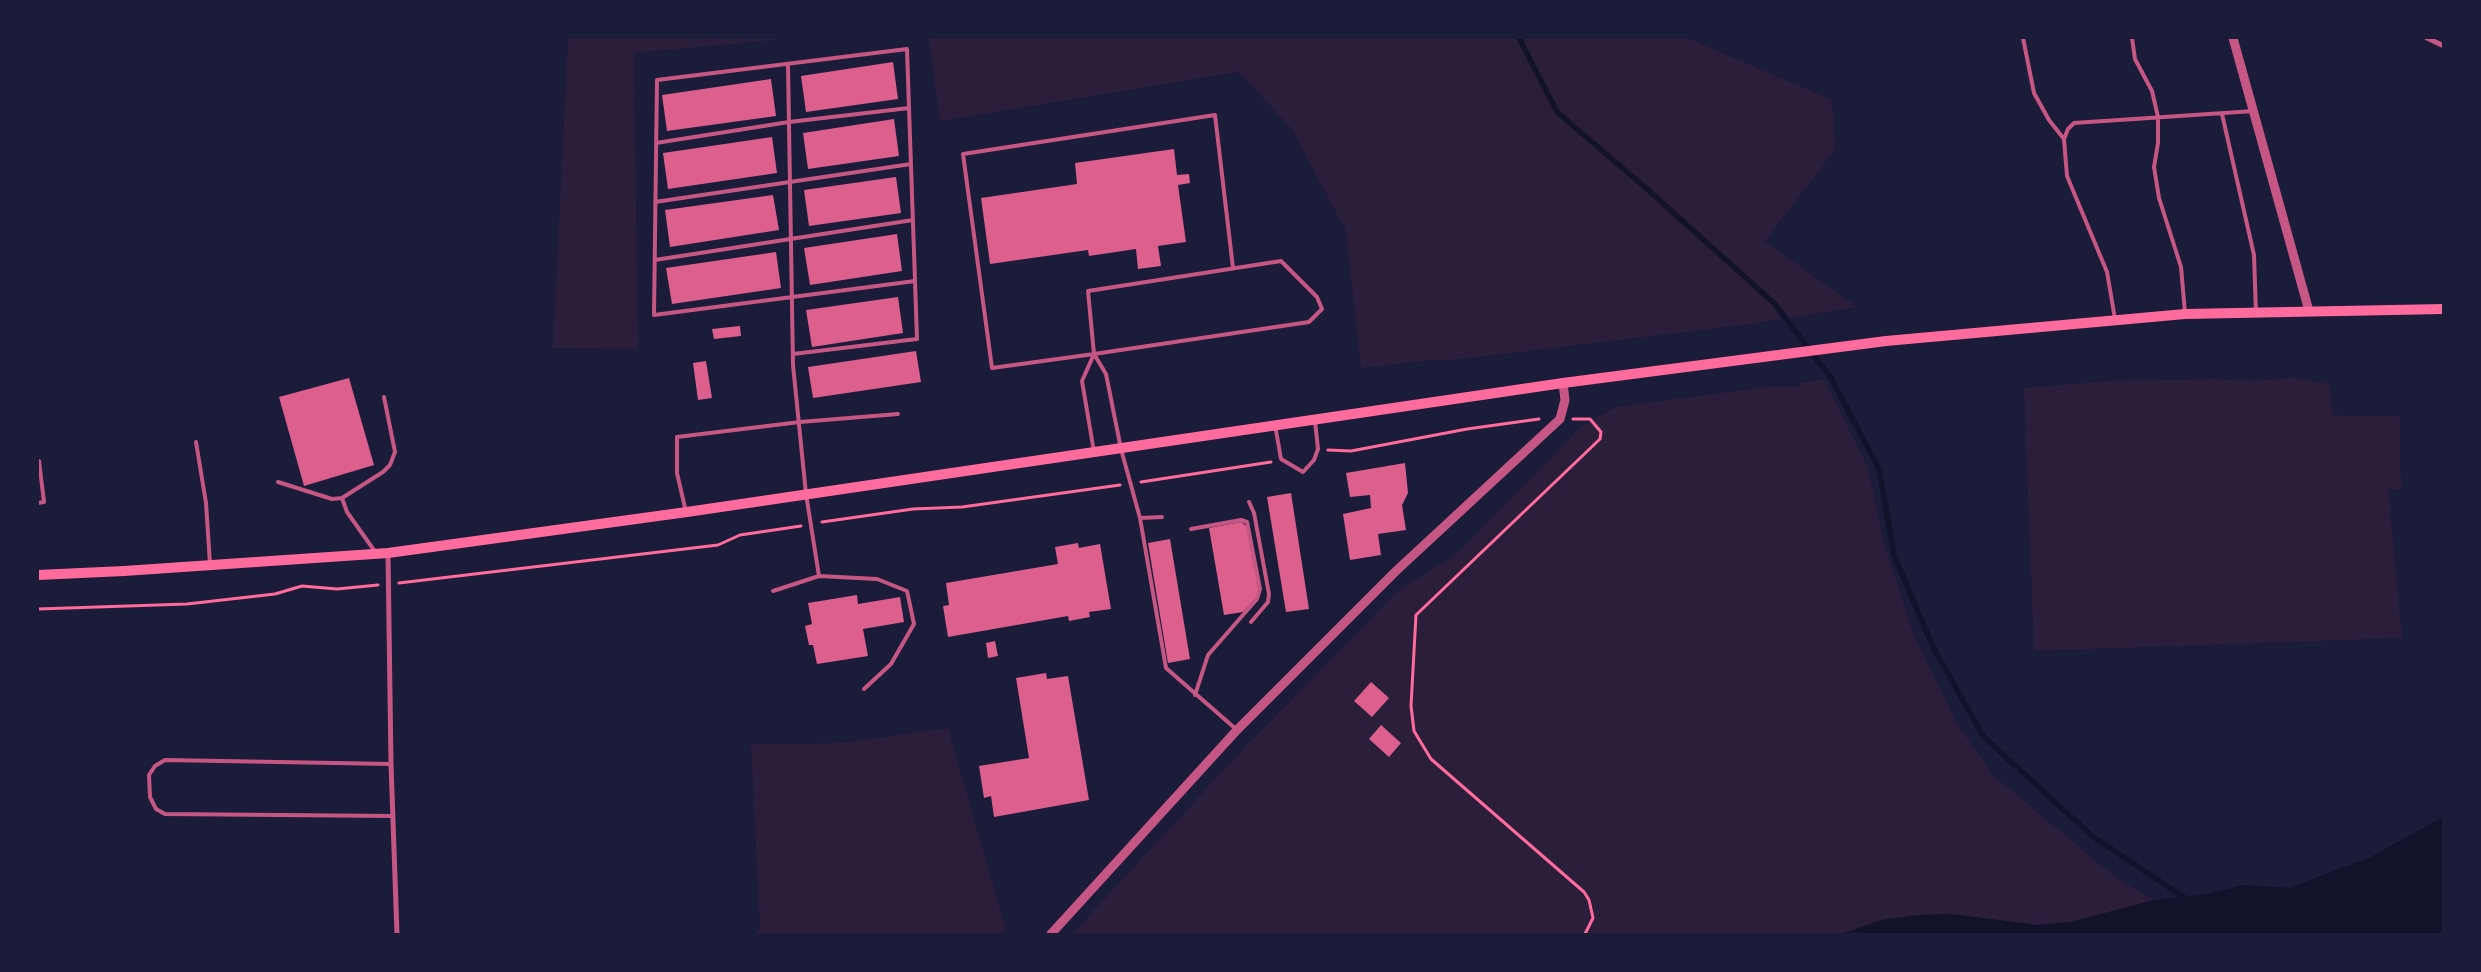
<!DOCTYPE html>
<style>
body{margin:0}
#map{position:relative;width:2481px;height:972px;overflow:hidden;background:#1b1b3a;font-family:"Noto Sans",sans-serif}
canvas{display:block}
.frame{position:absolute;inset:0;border:39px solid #1b1b3a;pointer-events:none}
</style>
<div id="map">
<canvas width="2481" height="972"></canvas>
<div class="frame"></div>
</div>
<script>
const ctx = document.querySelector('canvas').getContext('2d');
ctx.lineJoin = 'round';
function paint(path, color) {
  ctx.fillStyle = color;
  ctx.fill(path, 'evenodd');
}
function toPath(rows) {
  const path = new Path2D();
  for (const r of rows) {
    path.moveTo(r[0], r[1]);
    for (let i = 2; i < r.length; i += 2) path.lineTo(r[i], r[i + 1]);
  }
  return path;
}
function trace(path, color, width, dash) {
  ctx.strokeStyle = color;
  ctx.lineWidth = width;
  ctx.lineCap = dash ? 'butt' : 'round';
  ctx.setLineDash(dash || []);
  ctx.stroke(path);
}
paint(toPath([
 [568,38,795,38,634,53,638,349,553,348],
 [929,38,1687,38,1832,100,1835,150,1765,241,1857,307,1751,324,1462,359,1422,361,1361,368,1346,231,1292,129,1238,72,940,121],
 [2292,378,2330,384,2332,415,2400,416,2401,490,2388,489,2402,638,2034,651,2024,388,2110,381,2214,379,2252,381],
 [1824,379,1868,468,1884,544,1913,633,1957,724,1993,775,2116,878,2154,900,2071,922,2038,925,1950,914,1919,915,1881,920,1842,934,1072,934,1229,764,1397,591,1458,553,1582,426,1615,407,1766,387,1800,387,1799,383],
 [948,728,1006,930,1002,934,755,934,760,928,751,744,840,743]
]), '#2a1e3b');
paint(toPath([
 [2443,817,2443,934,1842,934,1881,920,1919,915,1950,914,2038,925,2071,922,2154,900,2208,894,2242,885,2289,888,2371,857]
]), '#12122b');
trace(toPath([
 [1519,38,1557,112,1647,189,1775,304,1831,378,1879,469,1894,555,1933,647,1983,736,2092,836,2188,900]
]), '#12122b', 5.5);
paint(toPath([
 [893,62,898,99,806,112,801,76],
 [771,79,776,116,667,131,662,95],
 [894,119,899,156,808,169,803,133],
 [772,137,777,173,668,189,663,153],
 [1174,149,1177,175,1189,174,1190,183,1178,185,1186,242,1158,246,1161,266,1138,269,1136,249,1089,256,1088,250,990,264,981,198,1077,184,1075,163],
 [896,177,901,213,809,226,804,190],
 [773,195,779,230,670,247,665,210],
 [897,234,902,271,810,285,804,248],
 [776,252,781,288,672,304,666,268],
 [898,297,903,333,812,347,806,310],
 [740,326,741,336,714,339,712,329],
 [916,351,921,382,813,398,808,367],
 [706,361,712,398,698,400,693,363],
 [349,378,374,465,304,486,279,397],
 [1405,463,1408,493,1402,505,1406,530,1378,534,1381,555,1350,560,1343,514,1371,508,1370,495,1350,497,1346,473],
 [1291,493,1309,609,1286,612,1267,497],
 [1241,522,1249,528,1260,593,1243,612,1224,615,1209,528],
 [1170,539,1190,659,1168,663,1148,543],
 [1078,543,1079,548,1100,544,1111,609,1089,612,1090,617,1069,621,1068,616,948,637,943,606,949,605,946,583,1058,564,1055,547],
 [857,595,858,604,900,597,904,622,863,629,868,656,817,664,813,645,809,645,805,626,812,624,808,603],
 [995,641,998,656,988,658,986,643],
 [1046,673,1047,679,1068,676,1089,800,994,817,991,796,984,798,979,766,1029,758,1016,678],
 [1371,682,1389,698,1372,717,1354,701],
 [1381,725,1401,743,1389,757,1369,739]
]), '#dd5f8e');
trace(toPath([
 [1573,419,1590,419,1601,432,1600,439,1416,615,1411,706,1414,731,1431,759,1584,892,1589,900,1593,918,1585,934],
 [1328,450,1351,451,1467,429,1539,419],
 [1141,482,1271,462],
 [822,522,913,509,962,507,1120,485],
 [399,583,718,545,740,535,801,526],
 [38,609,187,604,275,594,302,586,337,589,378,585]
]), '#ff6b9d', 3);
trace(toPath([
 [2023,38,2034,93,2049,120,2064,139],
 [2132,38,2135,59,2152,91,2158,117,2158,143,2154,167,2159,198,2181,267,2185,313],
 [788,65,793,365,806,494,819,576],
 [2222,114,2254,255,2256,313],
 [656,143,789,122,909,108],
 [655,202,911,164],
 [655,260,913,220],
 [2115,319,2107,272,2067,176,2064,139,2068,129,2074,123,2254,111],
 [793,354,917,339,915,281,909,108,907,49,657,80,654,315,915,281],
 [1094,354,1088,291,1281,261,1317,297,1322,309,1309,322,1094,354,992,368,963,154,1215,115,1233,268],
 [1275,425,1281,459,1303,472,1314,460,1318,449,1315,421],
 [196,442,206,503,210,564],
 [1094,452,1082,381,1094,354,1106,374,1121,449,1140,518,1166,668,1237,730],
 [38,461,39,461,44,502,38,503],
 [278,482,332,499,342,498,383,472,390,465,395,452,384,397],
 [342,498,347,512,376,553],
 [1249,502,1254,513,1269,594,1268,602,1251,622],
 [686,512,677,473,677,437,800,422,898,414],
 [1140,518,1162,517],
 [1191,529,1241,520,1247,522,1260,589,1257,599,1208,655,1195,695],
 [773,591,819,576,877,579,907,591,914,624,891,664,864,689],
 [391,764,165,760,155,766,149,775,150,797,156,809,165,814,393,816]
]), '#c65784', 4);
trace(toPath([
 [2427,38,2444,46],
 [388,553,391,764,397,934]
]), '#c65784', 5);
trace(toPath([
 [2233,38,2309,311],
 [1051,934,1237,730,1396,571,1560,419,1565,400,1563,383]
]), '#c65784', 9);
trace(toPath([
 [38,575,124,571,388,553,687,512,1563,383,1886,341,2185,314,2444,309]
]), '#ff6b9d', 10);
</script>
